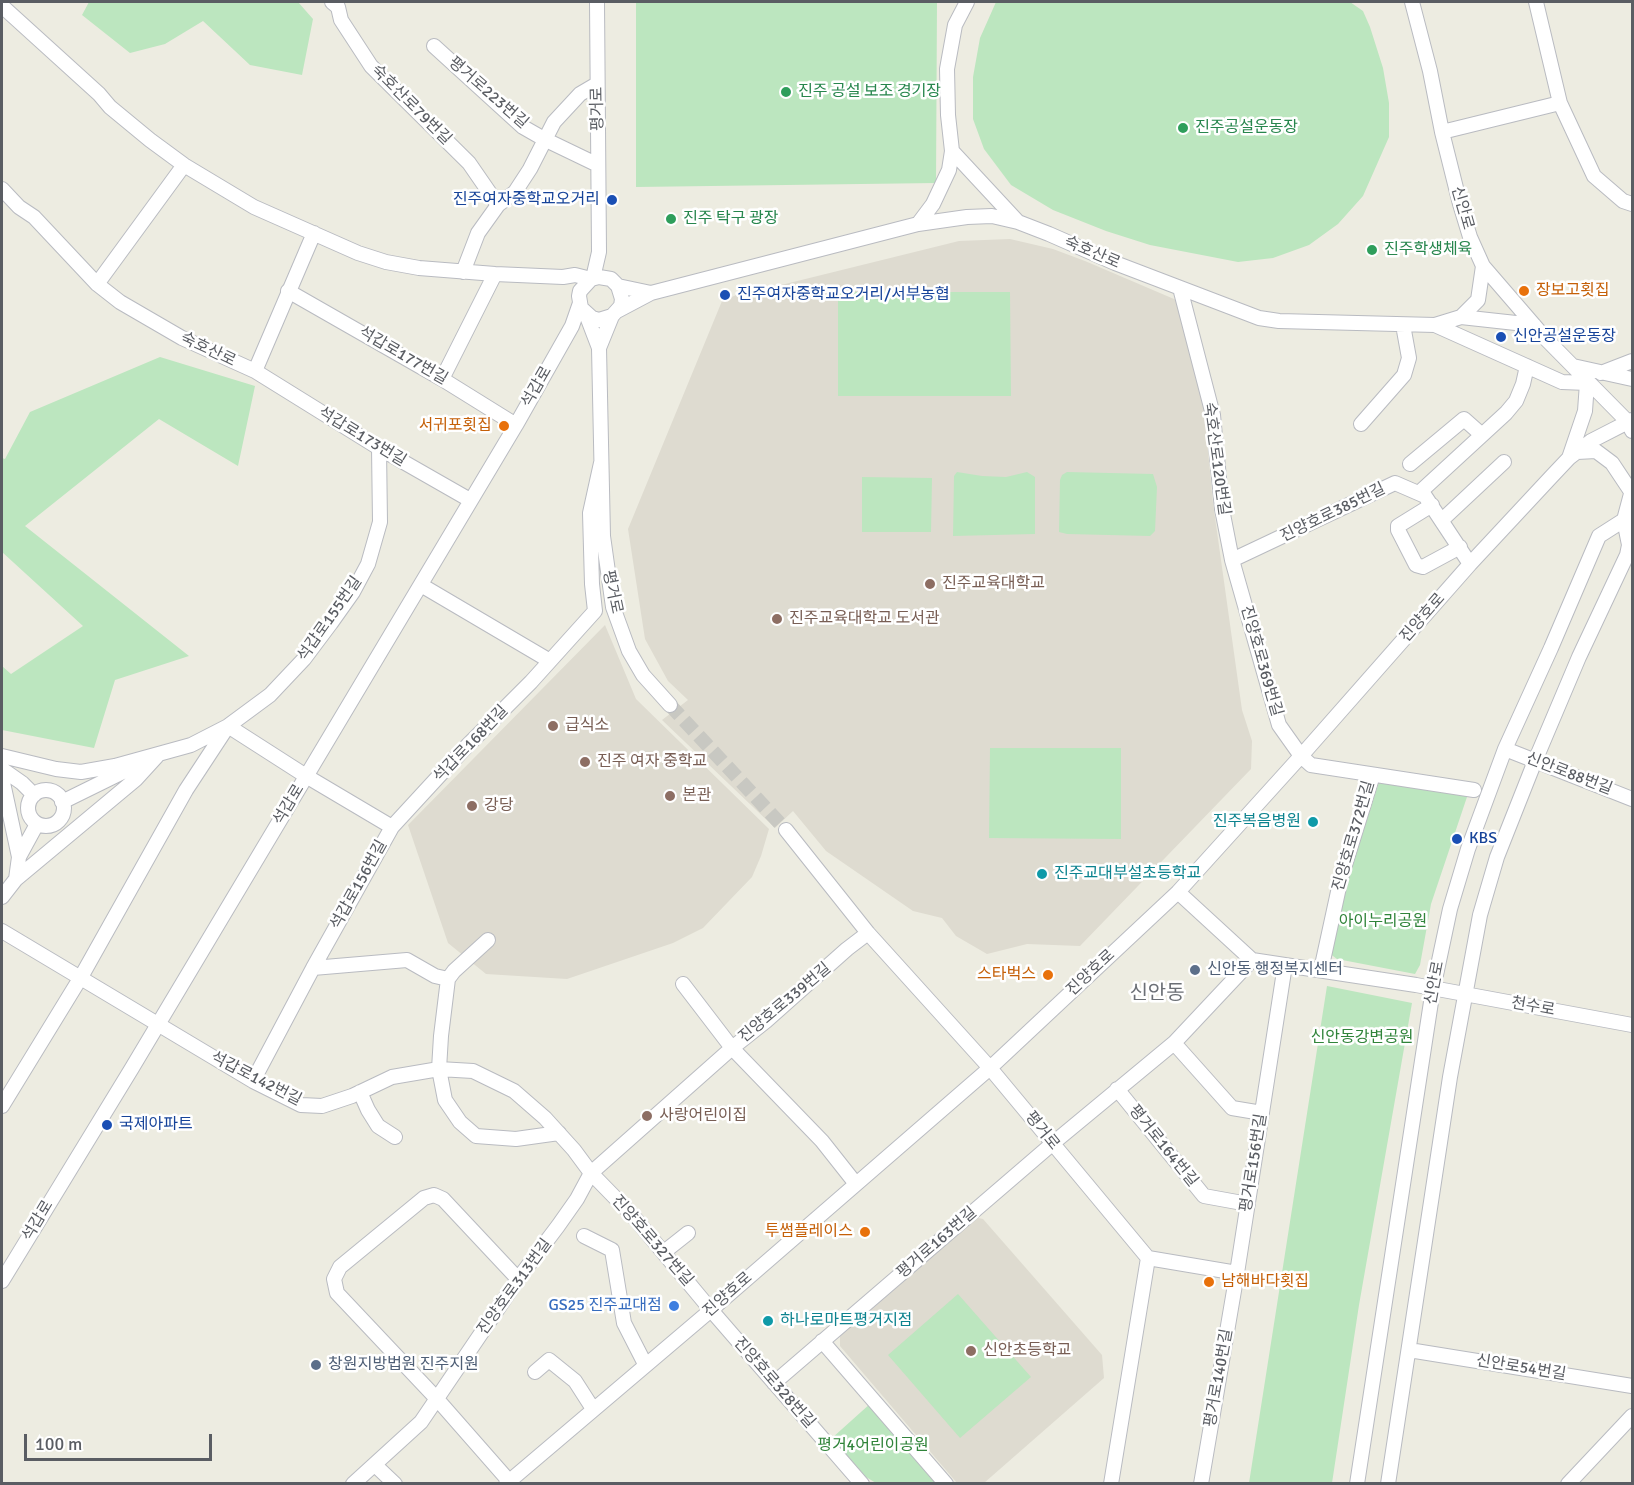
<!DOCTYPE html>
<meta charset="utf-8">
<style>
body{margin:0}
#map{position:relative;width:1634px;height:1485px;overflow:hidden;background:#edece1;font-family:Signika,sans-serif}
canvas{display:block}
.frame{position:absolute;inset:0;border:3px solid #5a5d63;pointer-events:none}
.scale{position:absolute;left:24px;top:1434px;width:188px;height:27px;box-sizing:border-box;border:3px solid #5a5d63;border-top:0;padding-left:8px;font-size:18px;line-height:21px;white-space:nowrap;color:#5a5d63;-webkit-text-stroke:4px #fff;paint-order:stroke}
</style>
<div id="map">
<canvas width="1634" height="1485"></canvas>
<div class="frame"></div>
<div class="scale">100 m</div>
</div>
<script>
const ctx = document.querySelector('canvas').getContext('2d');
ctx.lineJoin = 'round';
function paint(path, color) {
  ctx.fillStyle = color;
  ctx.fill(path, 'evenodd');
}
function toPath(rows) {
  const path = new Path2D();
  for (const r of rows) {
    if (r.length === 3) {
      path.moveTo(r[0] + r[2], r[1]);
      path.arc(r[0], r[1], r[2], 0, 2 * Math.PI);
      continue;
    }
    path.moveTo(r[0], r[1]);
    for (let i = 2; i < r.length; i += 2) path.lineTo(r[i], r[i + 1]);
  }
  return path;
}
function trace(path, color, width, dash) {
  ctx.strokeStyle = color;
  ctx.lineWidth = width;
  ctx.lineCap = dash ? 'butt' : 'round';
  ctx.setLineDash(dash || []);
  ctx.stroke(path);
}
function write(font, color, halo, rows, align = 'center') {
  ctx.font = font + ' Signika,"Noto Sans KR",sans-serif';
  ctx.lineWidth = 5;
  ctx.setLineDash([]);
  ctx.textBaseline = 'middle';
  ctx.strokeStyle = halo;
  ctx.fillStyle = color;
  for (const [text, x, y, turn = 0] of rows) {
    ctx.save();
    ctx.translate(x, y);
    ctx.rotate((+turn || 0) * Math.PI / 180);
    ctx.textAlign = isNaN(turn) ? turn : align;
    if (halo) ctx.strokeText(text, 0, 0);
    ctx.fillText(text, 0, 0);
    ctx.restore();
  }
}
paint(toPath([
 [1010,239,1053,249,1085,261,1181,302,1204,409,1213,503,1242,710,1252,741,1251,769,1080,946,1027,944,987,954,956,936,942,918,913,911,826,851,793,811,775,828,662,720,688,700,668,681,645,639,628,529,722,301,746,291,773,287,959,241],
 [605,625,636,699,769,829,761,856,752,877,703,928,673,943,567,979,486,974,448,943,408,825],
 [974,1217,983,1219,1102,1355,1104,1378,984,1483,957,1483,840,1346,840,1332]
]), '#dedbd0');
paint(toPath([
 [89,2,298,2,313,19,302,75,250,65,203,21,165,44,130,53,82,15],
 [636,2,937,2,936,183,636,187],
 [996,2,1350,2,1363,11,1370,27,1383,68,1389,103,1389,137,1363,196,1338,224,1309,245,1273,258,1238,262,1150,245,1106,231,1053,210,1011,185,984,149,973,119,973,77,980,38],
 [838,292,1010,292,1011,396,838,396],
 [160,357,255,386,238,466,159,419,25,526,189,656,115,680,94,748,2,730,2,666,11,674,83,626,2,552,2,458,5,459,30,412],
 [957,472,982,476,1006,477,1027,472,1035,477,1035,534,953,536,954,476],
 [1067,472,1153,474,1157,487,1155,531,1150,536,1067,534,1059,532,1060,480,1062,475],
 [862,477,932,478,931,532,862,532],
 [990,748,1121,748,1121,839,989,838],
 [1380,779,1468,794,1431,904,1420,965,1415,974,1337,959,1329,953,1350,872],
 [1327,986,1412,1003,1359,1305,1332,1483,1249,1483],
 [958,1294,1031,1377,960,1438,888,1355],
 [871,1403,940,1483,876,1483,866,1477,832,1438]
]), '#bce6bf');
trace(toPath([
 [670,705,786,830]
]), '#c8c8c2', 14, [14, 7]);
const minor = toPath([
 [332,2,338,7,341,20,371,66,469,163,498,205],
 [1412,2,1430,71,1442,132,1460,204,1470,237,1483,266,1546,339,1628,422,1632,431],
 [1536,2,1560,103,1594,176,1623,201,1632,204],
 [2,6,99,94,110,107,150,140,184,165,254,207,358,253,386,262,419,268,495,274,563,277,575,275,591,279],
 [434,46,523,127,544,139,598,165],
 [1442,132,1560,103],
 [952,151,1018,222],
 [2,189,19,207,34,217,97,284,120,302,182,338,255,371,379,448,470,500],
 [918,224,933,204,949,170,952,151,948,115,947,69,955,25,967,2],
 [463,272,478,233,498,205,515,192,530,169,554,122,580,94,597,84],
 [593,278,599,252,597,2],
 [97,284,184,165],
 [618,286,651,293],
 [1180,288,1213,415,1222,509,1232,560,1279,725,1301,756,1311,765,1474,790],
 [288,291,442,379,516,425],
 [617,311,651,293,918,224,967,217,992,216,1018,222,1049,234,1115,263,1259,318,1279,321,1435,325,1461,317,1534,325],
 [586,314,599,348,603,536,613,607,629,651,643,675,670,705],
 [1461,317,1478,300,1483,266],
 [1435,325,1562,382,1587,383,1585,411,1569,458],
 [599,348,612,316,621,306,622,299,618,286,611,279,599,277,591,279,580,291,579,296,581,308,592,318,599,320,612,316],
 [1573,366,1632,379],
 [255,371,314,233],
 [1601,373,1632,361],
 [442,379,495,274],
 [1361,424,1404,375,1409,358,1403,325],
 [1577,452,1596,451,1612,463,1632,493],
 [1410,464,1464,419,1482,435],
 [1419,493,1506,413,1516,401,1523,384,1527,366],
 [1432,505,1398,526,1398,530,1416,565,1423,567,1460,547],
 [1442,520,1504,462],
 [1232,560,1395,483,1425,496,1470,564],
 [421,585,550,661],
 [1505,749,1632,799],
 [2,756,56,769,81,772,115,766,191,745,228,726,270,695,304,659,331,623,353,592,368,564,380,522,379,448],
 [2,769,22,783,34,795],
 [2,778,19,857,16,879],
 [46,808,18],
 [62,802,131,768],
 [392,827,462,751,531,682,595,611,592,584,590,513,601,463],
 [786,830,868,933,990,1068,1148,1258,1111,1484],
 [19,857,37,824],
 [1178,892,1252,960,1416,985,1632,1025],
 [2,897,16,879,136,779,157,756],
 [2,931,253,1081,301,1105,322,1106,352,1096,392,1077,439,1069,473,1071,514,1091,545,1118,574,1150,591,1173,633,1216,711,1310,862,1484],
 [488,940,454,971,448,979,441,1036,439,1069,445,1100,460,1122,476,1136,516,1139,559,1133],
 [313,968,407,960,435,976,448,979],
 [1321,970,1341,878,1373,775],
 [683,984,732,1048,822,1141,856,1184],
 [1174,1043,1232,1108,1262,1113],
 [1117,1089,1204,1196,1248,1204],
 [360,1092,368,1110,378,1126,395,1137],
 [2,1106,81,977,186,790,228,726,306,776,392,827,313,968,253,1081],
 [584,1236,612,1250,624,1323,645,1364],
 [664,1252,688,1233],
 [1148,1258,1237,1273],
 [2,1281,132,1068,516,425,572,326,580,303],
 [822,1341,946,1484],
 [1409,1350,1632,1386],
 [535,1372,549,1360,575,1381,593,1409],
 [774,1383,1052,1144,1174,1043,1252,960],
 [375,1465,395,1484],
 [509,1481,437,1399,337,1293,334,1279,340,1267,424,1198,434,1195,443,1199,518,1279],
 [353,1484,421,1422,518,1279,558,1226,577,1199,591,1173,732,1048,766,1021,847,949,868,933],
 [506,1484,711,1310,990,1068,1178,892,1301,756,1470,564,1552,476,1569,458,1591,441,1632,420],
 [1201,1484,1237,1273,1285,965],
 [1357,1484,1433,989,1450,909,1468,849,1505,749,1551,648,1599,536,1624,520],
 [1388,1484,1450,1077,1480,915,1497,857,1535,761,1579,657,1627,555,1629,545,1624,520,1632,490],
 [1568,1484,1632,1416]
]);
trace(minor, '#b9bbc1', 16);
trace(minor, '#fff', 14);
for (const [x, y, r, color] of [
 [786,92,6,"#2e9e5b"],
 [1183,128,6,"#2e9e5b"],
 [612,200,6,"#1a4fb4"],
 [671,219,6,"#2e9e5b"],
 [1372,250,6,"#2e9e5b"],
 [1524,291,6,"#e8710a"],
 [725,295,6,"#1a4fb4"],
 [1501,337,6,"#1a4fb4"],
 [504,426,6,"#e8710a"],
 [930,584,6,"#8d6e63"],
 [777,619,6,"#8d6e63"],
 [553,726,6,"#8d6e63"],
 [585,762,6,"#8d6e63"],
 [670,796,6,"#8d6e63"],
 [472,806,6,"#8d6e63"],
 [1313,822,6,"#0f9aa8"],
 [1457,839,6,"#1a4fb4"],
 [1042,874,6,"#0f9aa8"],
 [1195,970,6,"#5c6f8a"],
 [1048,975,6,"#e8710a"],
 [647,1116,6,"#8d6e63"],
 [107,1125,6,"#1a4fb4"],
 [865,1232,6,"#e8710a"],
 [1209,1282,6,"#e8710a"],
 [674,1306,6,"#3f7fe0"],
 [768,1321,6,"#0f9aa8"],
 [971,1351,6,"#8d6e63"],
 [316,1365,6,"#5c6f8a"]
]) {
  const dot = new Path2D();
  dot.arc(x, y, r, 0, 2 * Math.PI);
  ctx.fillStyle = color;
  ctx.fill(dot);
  trace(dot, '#fff', 2);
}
write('16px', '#27864d', '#fff', [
 ["진주 공설 보조 경기장",798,92],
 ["진주공설운동장",1195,128],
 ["진주 탁구 광장",683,219],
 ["진주학생체육",1384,250]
], 'left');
write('16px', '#5a5d63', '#fff', [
 ["평거로223번길",488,93,41],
 ["숙호산로79번길",411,105,45],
 ["평거로",598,109,-91],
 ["신안로",1462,208,74],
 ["숙호산로",1092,253,23],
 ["숙호산로",208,350,25],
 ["석갑로177번길",403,356,30],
 ["석갑로",537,387,-60],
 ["석갑로173번길",362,437,31],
 ["숙호산로120번길",1216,459,82],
 ["진양호로385번길",1333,513,-26],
 ["평거로",612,592,78],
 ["진양호로",1423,618,-49],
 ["석갑로155번길",330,619,-55],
 ["진양호로369번길",1261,661,74],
 ["석갑로168번길",471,744,-46],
 ["신안로88번길",1569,774,21],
 ["석갑로",289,805,-59],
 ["진양호로372번길",1354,836,-74],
 ["석갑로156번길",359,885,-61],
 ["진양호로",1091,973,-43],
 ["신안로",1435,983,-79],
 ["진양호로339번길",785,1003,-40],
 ["천수로",1533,1007,10],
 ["석갑로142번길",256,1079,27],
 ["평거로",1042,1131,51],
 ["평거로164번길",1163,1146,51],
 ["평거로156번길",1254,1163,-81],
 ["석갑로",38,1221,-59],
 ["진양호로327번길",652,1241,49],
 ["평거로163번길",937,1243,-41],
 ["진양호로313번길",515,1287,-54],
 ["진양호로",728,1295,-41],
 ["신안로54번길",1521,1368,9],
 ["평거로140번길",1219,1378,-80],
 ["진양호로328번길",774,1383,49]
]);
write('16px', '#164399', '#fff', [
 ["진주여자중학교오거리",600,200,"right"],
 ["진주여자중학교오거리/서부농협",737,295],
 ["신안공설운동장",1513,337],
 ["KBS",1469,839],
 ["국제아파트",119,1125]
], 'left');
write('16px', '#c56008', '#fff', [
 ["장보고횟집",1536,291,"left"],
 ["서귀포횟집",492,426],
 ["스타벅스",1036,975],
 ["투썸플레이스",853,1232],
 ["남해바다횟집",1221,1282,"left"]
], 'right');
write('16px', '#785e54', '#fff', [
 ["진주교육대학교",942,584],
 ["진주교육대학교 도서관",789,619],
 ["급식소",565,726],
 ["진주 여자 중학교",597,762],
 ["본관",682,796],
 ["강당",484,806],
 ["사랑어린이집",659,1116],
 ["신안초등학교",983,1351]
], 'left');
write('16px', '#0d838f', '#fff', [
 ["진주복음병원",1301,822,"right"],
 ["진주교대부설초등학교",1054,874],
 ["하나로마트평거지점",780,1321]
], 'left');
write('16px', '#30843a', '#fff', [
 ["아이누리공원",1383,922],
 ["신안동강변공원",1362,1038],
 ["평거4어린이공원",873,1446]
]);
write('16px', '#4e5e75', '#fff', [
 ["신안동 행정복지센터",1207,970],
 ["창원지방법원 진주지원",328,1365]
], 'left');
write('16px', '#366cbe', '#fff', [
 ["GS25 진주교대점",662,1306]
], 'right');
write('20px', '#6b6f75', '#fff', [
 ["신안동",1157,994]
]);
</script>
